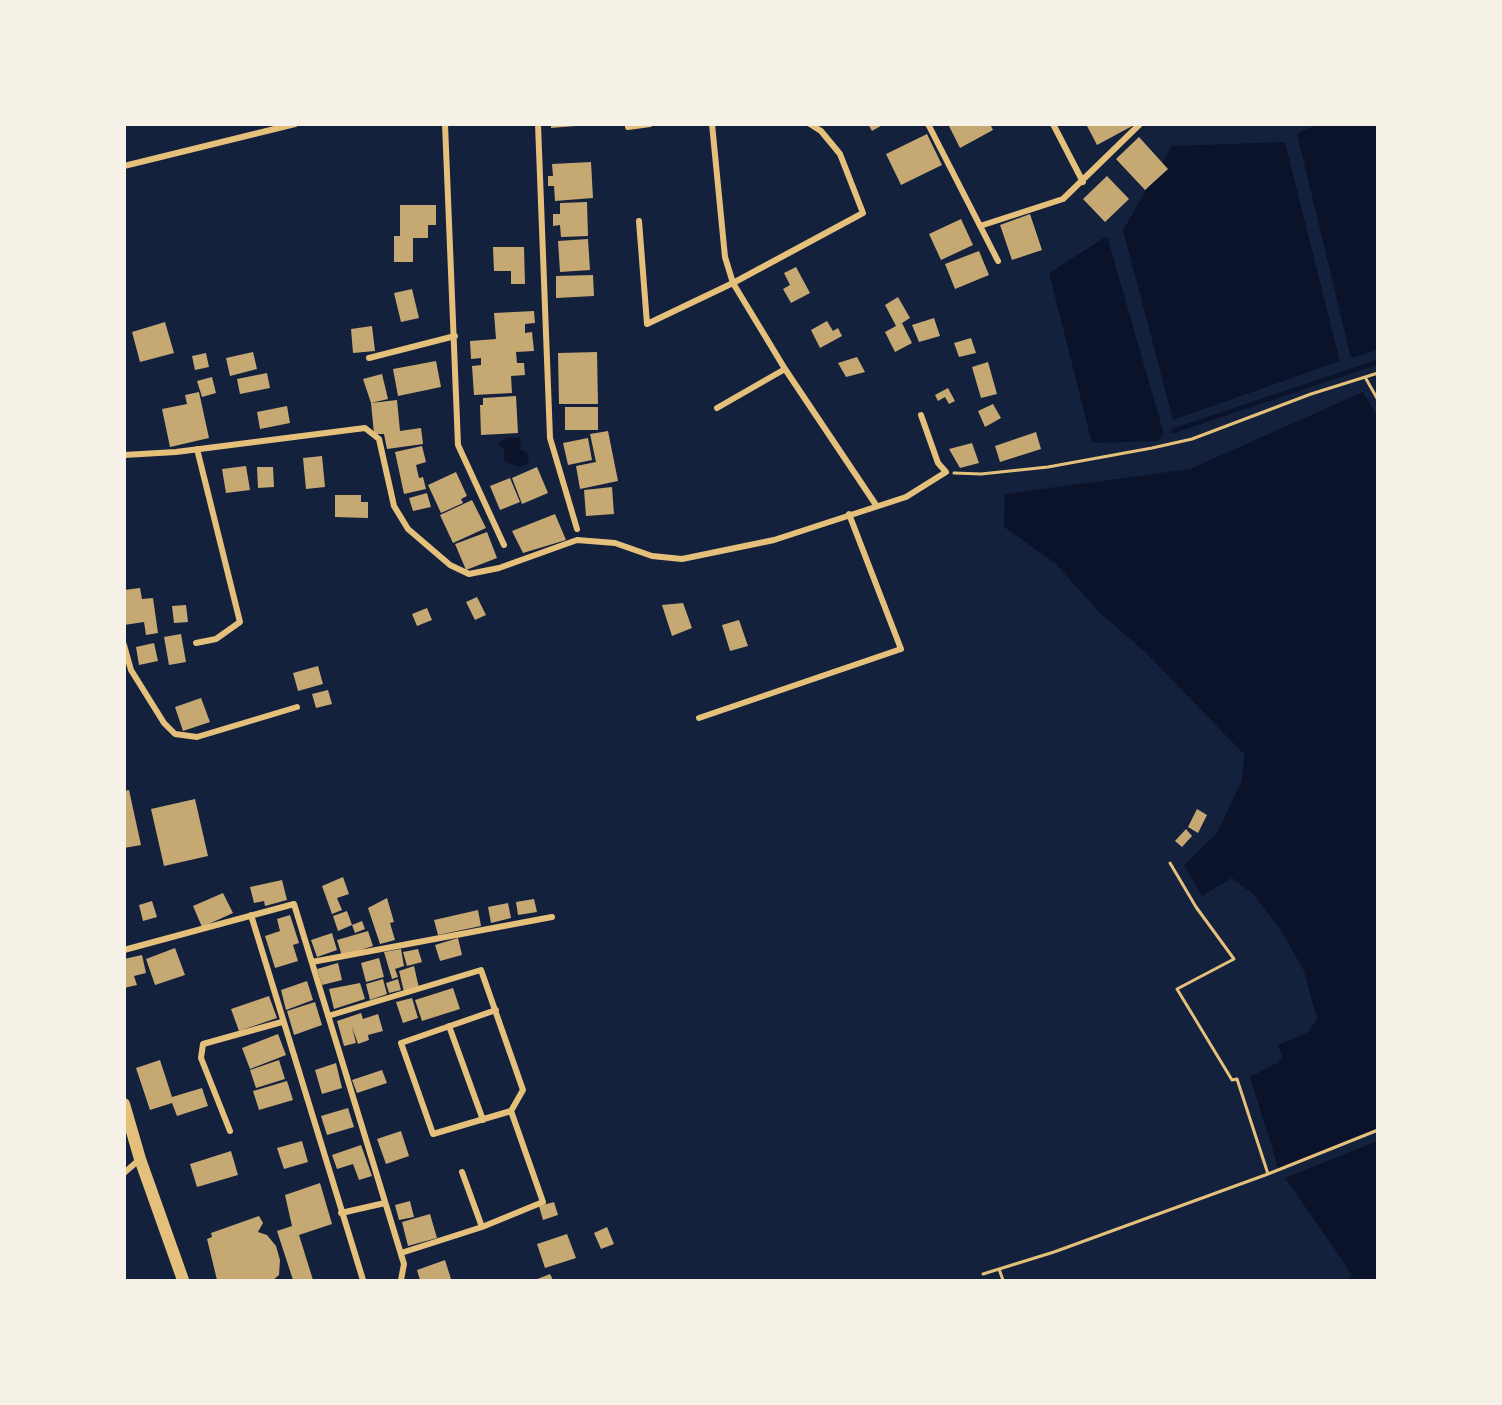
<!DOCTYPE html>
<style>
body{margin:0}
#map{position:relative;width:1502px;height:1405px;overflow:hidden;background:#14213d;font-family:"Varela Round",sans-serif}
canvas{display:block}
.frame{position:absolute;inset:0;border:126px solid #f6f1e7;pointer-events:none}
</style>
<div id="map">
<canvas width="1502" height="1405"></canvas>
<div class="frame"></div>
</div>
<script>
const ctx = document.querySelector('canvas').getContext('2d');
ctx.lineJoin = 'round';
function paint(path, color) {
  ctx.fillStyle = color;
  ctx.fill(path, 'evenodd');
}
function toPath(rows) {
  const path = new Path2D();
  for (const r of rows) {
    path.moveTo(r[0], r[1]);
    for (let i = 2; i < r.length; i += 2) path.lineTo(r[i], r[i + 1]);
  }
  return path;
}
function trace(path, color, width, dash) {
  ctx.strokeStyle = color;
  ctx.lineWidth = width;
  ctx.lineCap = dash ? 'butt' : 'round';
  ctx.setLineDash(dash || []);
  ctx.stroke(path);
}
paint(toPath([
 [1318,124,1377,125,1377,350,1351,358,1297,134],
 [1285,142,1340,361,1173,420,1123,230,1172,146],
 [1107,236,1164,434,1158,441,1092,443,1049,273],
 [1363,392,1378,417,1377,1128,1279,1170,1250,1077,1277,1063,1282,1057,1278,1045,1308,1032,1317,1019,1304,971,1282,932,1253,894,1232,878,1202,896,1184,865,1217,833,1241,782,1245,755,1145,652,1100,613,1055,563,1004,527,1005,494,1190,469],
 [509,437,521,438,520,449,527,452,529,463,520,467,505,462,503,456,505,450,497,443],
 [1377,1141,1377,1280,1348,1280,1352,1276,1343,1261,1285,1178]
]), '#0b132b');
trace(toPath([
 [1173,431,1378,362]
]), '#0b132b', 4.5);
paint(toPath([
 [551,124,576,124,576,126,551,128],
 [868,124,884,124,872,131],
 [948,124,990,124,993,130,960,148],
 [1086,124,1136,124,1097,145],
 [927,134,942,165,901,185,886,154],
 [1139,137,1168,169,1145,190,1116,159],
 [591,162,593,198,555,201,554,186,548,186,548,176,553,176,552,164],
 [1107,176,1129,199,1105,222,1083,199],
 [587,202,588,236,561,237,560,225,553,226,553,214,560,214,560,203],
 [400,205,436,205,436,225,428,225,428,238,413,238,413,262,394,262,394,236,400,236],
 [1030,214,1042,250,1012,260,1000,225],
 [961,219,973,245,941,260,929,234],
 [588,239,590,270,560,272,558,241],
 [493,247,524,247,525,284,511,284,511,271,494,271],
 [979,251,989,275,955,289,945,264],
 [796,267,810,293,791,303,783,289,790,285,784,273],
 [593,275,594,296,556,298,556,276],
 [412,289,419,318,401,322,394,293],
 [898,297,910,318,902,323,912,343,895,352,885,332,896,326,885,305],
 [534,311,535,323,525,324,525,333,532,332,534,351,516,352,517,363,524,363,525,375,511,376,512,393,474,395,472,366,481,365,481,358,471,359,470,341,496,339,494,313],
 [934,318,940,336,919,342,912,325],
 [827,321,833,331,838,328,842,336,820,348,811,330],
 [165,322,174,353,140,362,132,332],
 [372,326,375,351,353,353,351,329],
 [971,338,976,353,959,357,954,343],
 [253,352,257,369,230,376,226,358],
 [597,352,598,404,559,404,558,353],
 [206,353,209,367,195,370,192,356],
 [857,357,865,372,846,377,838,363],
 [436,361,441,387,398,396,393,369],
 [988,362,997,394,981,398,972,367],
 [267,373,270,388,240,394,237,379],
 [382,374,388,399,371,403,397,400,400,431,421,428,423,444,387,449,384,434,374,434,371,403,363,379],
 [212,377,216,393,202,397,197,381],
 [948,388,955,401,949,404,945,397,938,401,935,395],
 [199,392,209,438,170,447,162,409,187,404,185,395],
 [516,396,518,433,481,435,480,405,483,405,483,398],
 [993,404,1001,418,985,427,978,411],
 [287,406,290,423,260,429,257,412],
 [565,407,598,407,598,430,565,430],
 [608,431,618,481,580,489,576,466,596,462,590,434],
 [1036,432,1041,449,1000,462,995,446],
 [588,438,592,460,568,465,563,443],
 [972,443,979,463,960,468,949,449],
 [422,446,426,462,416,465,419,478,423,477,426,489,404,494,395,452],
 [322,456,325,487,306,489,303,458],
 [246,466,250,490,226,493,222,469],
 [257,467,273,467,274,487,258,488],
 [537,467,548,493,522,504,512,478],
 [456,472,467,496,461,499,463,503,441,513,428,485],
 [510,478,520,502,500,510,490,486],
 [612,487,614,514,586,516,584,490],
 [427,493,431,507,413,511,409,498],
 [335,495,361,495,361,502,368,502,368,518,335,517],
 [472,500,486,528,453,543,440,515],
 [555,514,566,540,523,553,512,531],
 [487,532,497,558,466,570,455,544],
 [140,588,142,599,153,598,158,633,146,635,144,622,124,625,124,590],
 [477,597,486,615,475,620,466,602],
 [683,603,692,628,672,636,662,605],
 [186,605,188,622,174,623,172,606],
 [427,608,432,620,417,626,412,614],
 [739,620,748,646,730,651,722,625],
 [181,634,186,662,169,665,164,637],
 [154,643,158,661,139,665,136,647],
 [318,666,323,684,298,691,293,673],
 [328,690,332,704,316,708,312,694],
 [201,698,210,722,183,731,175,707],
 [129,790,141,845,124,848,124,791],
 [195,799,208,856,164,866,151,809],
 [1197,809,1207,815,1198,833,1188,827],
 [1186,829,1192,836,1182,847,1175,841],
 [343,877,349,894,337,898,342,910,332,914,322,886],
 [282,880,287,900,265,906,264,901,254,903,250,887],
 [223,893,233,913,202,927,193,906],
 [387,898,394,922,390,923,395,940,380,944,368,908],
 [534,899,537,912,518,915,516,902],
 [152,901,157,917,143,921,139,905],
 [508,903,511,918,491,923,488,907],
 [478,910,481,926,438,935,434,920],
 [347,911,352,925,338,931,333,916],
 [290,915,299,943,293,945,298,961,275,968,265,936,280,931,277,919],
 [362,921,365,929,355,933,352,925],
 [368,931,373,946,342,956,337,940],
 [332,933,337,950,317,957,311,940],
 [458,938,462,955,440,961,435,945],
 [175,948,185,975,155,985,146,959],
 [401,949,404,966,395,969,398,977,392,979,384,952],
 [418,949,422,962,407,966,403,952],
 [142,955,146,973,134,976,137,985,124,988,124,959],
 [379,958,384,977,366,982,361,963],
 [338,963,342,980,322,985,317,969],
 [414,966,419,988,404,992,399,971],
 [383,979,387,994,370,1000,366,984],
 [398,979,401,990,389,993,386,983],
 [307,981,313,1000,286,1010,281,990],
 [360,983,365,999,334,1009,329,989],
 [453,988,460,1009,422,1021,415,1000],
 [269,996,277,1018,239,1031,231,1009],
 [412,998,418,1018,403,1023,396,1002],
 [315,1002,322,1025,294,1035,287,1011],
 [361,1013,363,1019,378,1014,383,1031,368,1035,369,1040,358,1044,352,1027,356,1043,344,1046,337,1021],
 [278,1034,286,1055,250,1069,242,1048],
 [160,1060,172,1097,202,1088,208,1106,177,1116,172,1103,150,1110,136,1068],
 [279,1060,285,1079,256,1088,250,1070],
 [336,1063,342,1088,322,1094,315,1070],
 [382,1070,387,1083,357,1093,352,1080],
 [287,1081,293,1100,259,1110,253,1091],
 [348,1108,354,1127,327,1135,321,1116],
 [401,1131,409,1156,386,1164,377,1139],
 [302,1141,308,1162,284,1169,277,1148],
 [361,1145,372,1176,359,1180,353,1164,337,1169,332,1155],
 [231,1151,238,1175,197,1187,190,1164],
 [320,1183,332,1224,299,1235,313,1280,293,1280,277,1231,292,1226,285,1195],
 [410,1201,414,1217,399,1220,395,1205],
 [554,1202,558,1215,543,1220,539,1206],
 [430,1214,437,1238,408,1246,402,1222],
 [259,1216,263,1223,258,1232,267,1235,276,1246,280,1260,279,1275,273,1280,217,1280,207,1239,212,1237,211,1233],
 [607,1227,614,1244,601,1249,594,1233],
 [567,1234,576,1258,545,1268,537,1244],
 [445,1260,451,1279,420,1280,417,1270],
 [550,1274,553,1280,535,1280]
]), '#c6a872');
trace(toPath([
 [1365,377,1378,400],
 [954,473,981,474,1048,467,1152,448,1192,439,1311,394,1378,373],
 [1170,863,1196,907,1234,959,1177,989,1232,1080,1237,1079,1268,1174],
 [999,1269,1003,1280],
 [983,1274,1054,1252,1268,1174,1378,1130]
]), '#e5c07b', 3);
trace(toPath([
 [445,124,458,445,504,545],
 [538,124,550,438,577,529],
 [712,124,725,257,733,283,785,369,876,505],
 [928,124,998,261],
 [1053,124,1083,182],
 [628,127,650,124],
 [124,166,295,124],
 [639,221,647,324,733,283,863,213,840,154,821,131,810,124],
 [980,226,1063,199,1140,124],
 [369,358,455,336],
 [717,408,785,369],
 [124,455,176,452,365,428,379,439,394,506,408,529,450,565,469,574,499,568,577,540,615,543,652,556,682,559,774,540,906,497,946,472,938,463,921,415],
 [196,643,216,639,240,622,197,449],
 [124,645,131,670,164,723,175,734,197,737,297,707],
 [699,718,901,649,849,514],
 [251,915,363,1280],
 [124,950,294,904,404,1264,401,1280],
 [312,962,552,917],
 [328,1016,481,970,523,1090,511,1111,433,1134,401,1043,496,1010],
 [449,1026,483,1120],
 [230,1131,201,1058,203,1044,282,1022],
 [462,1172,482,1227,543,1202,511,1111],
 [124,1173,140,1159],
 [341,1213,385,1203],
 [401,1253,482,1227]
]), '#e5c07b', 6);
trace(toPath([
 [124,1104,140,1159,183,1280]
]), '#e5c07b', 12);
</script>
